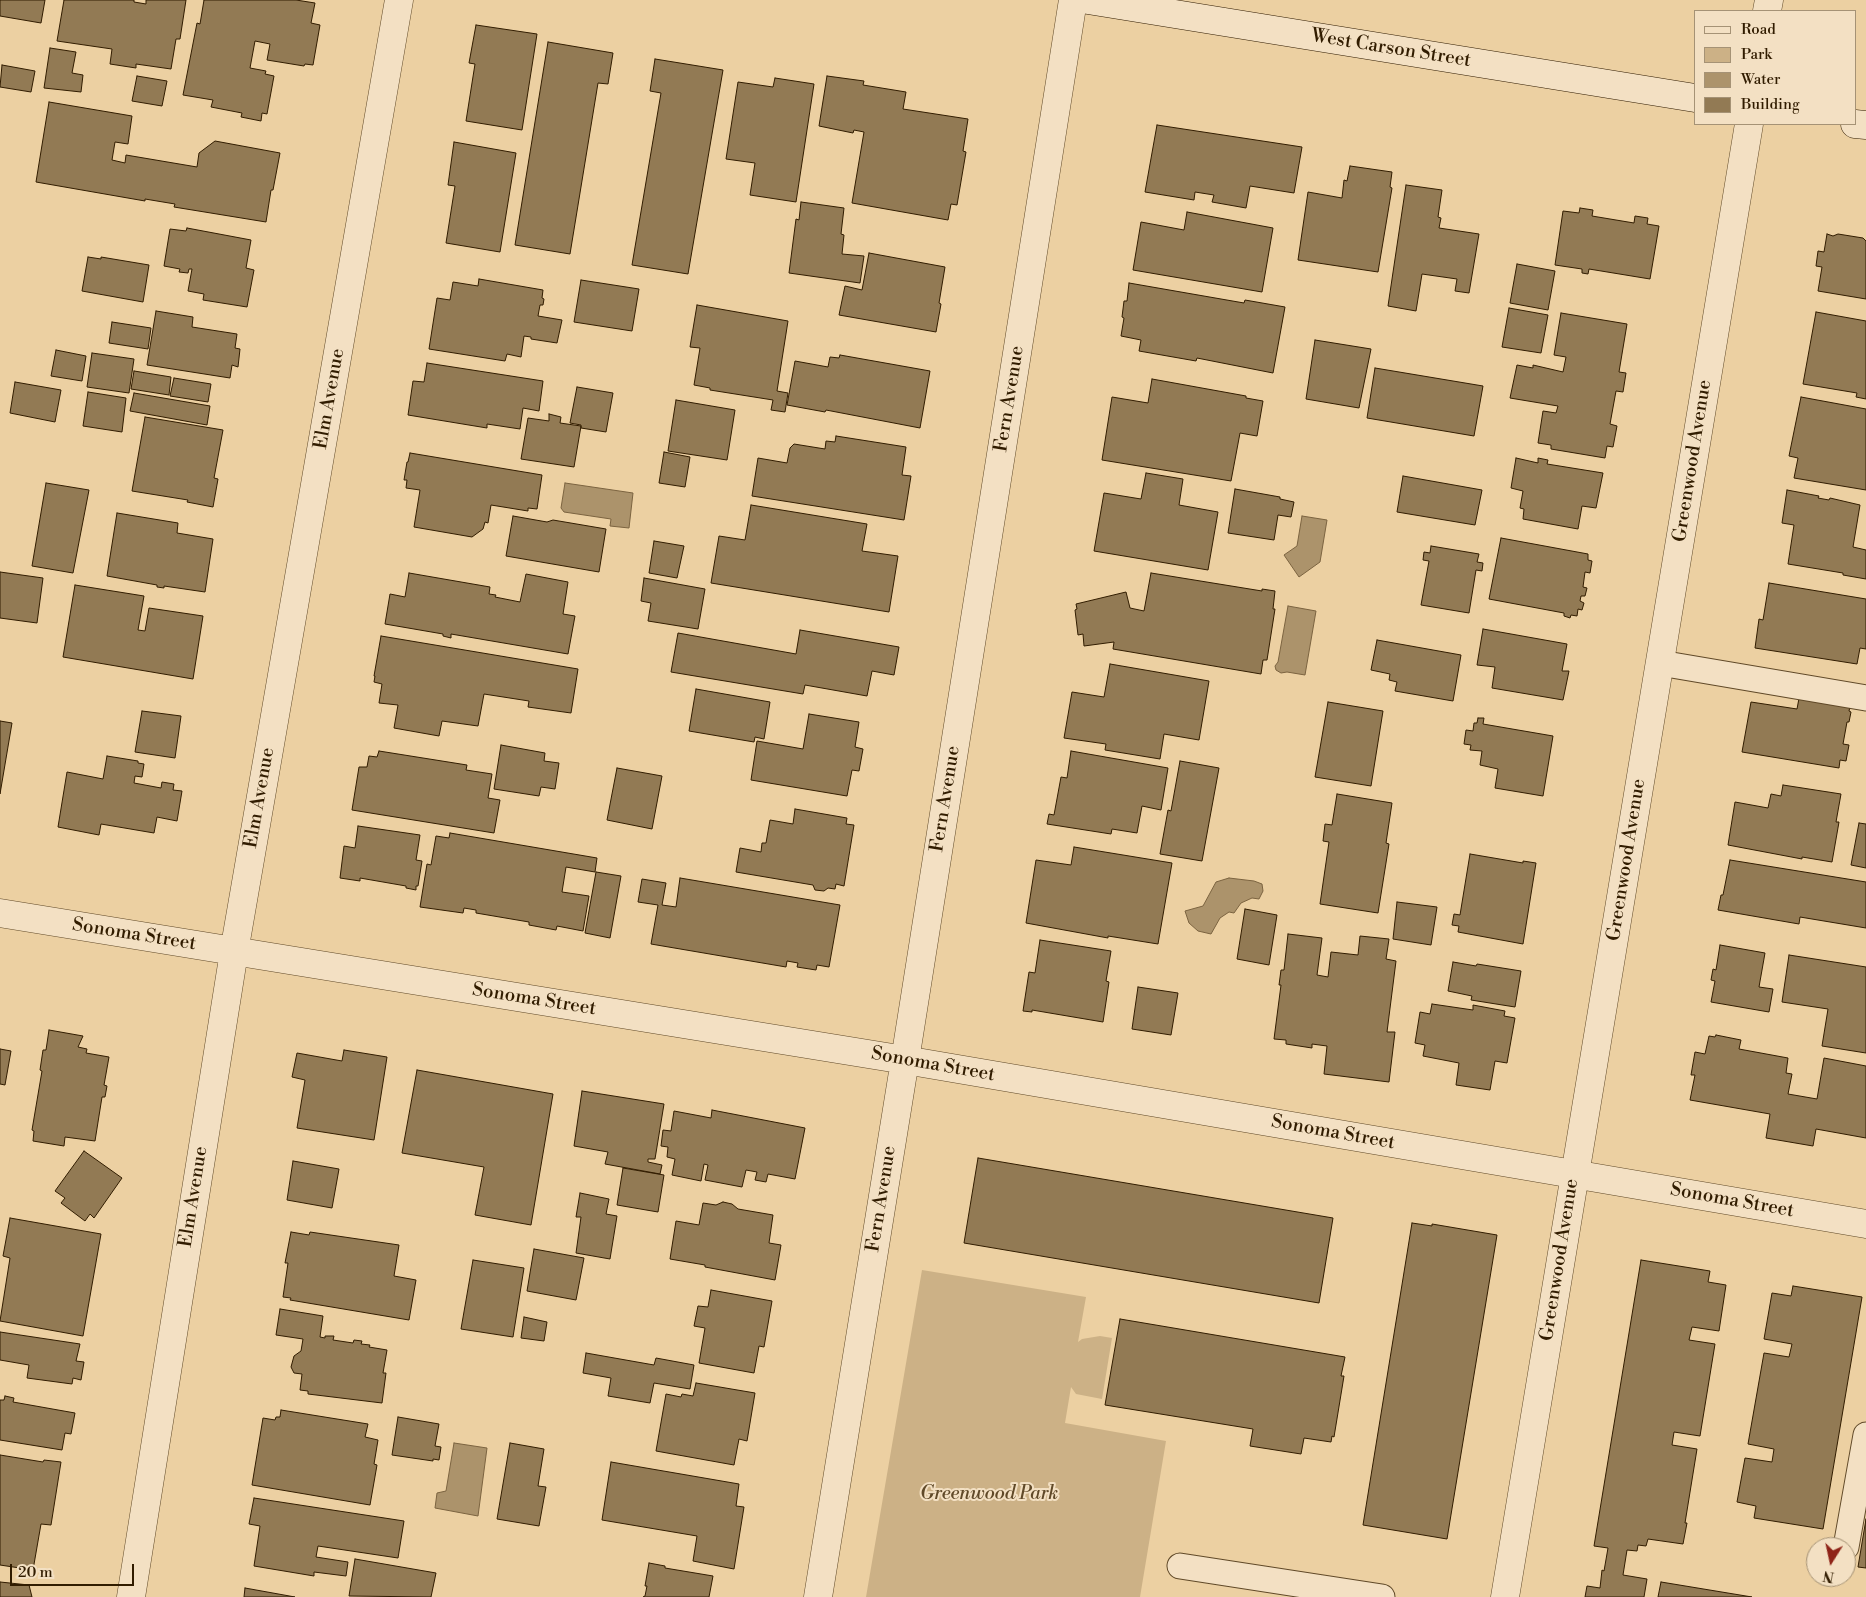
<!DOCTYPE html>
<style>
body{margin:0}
#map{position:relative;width:1866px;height:1597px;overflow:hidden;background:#ecd0a2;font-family:"Libre Bodoni",serif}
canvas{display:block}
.legend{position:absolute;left:1694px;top:10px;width:162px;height:115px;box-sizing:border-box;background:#f3e0c3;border:1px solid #a59275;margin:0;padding:6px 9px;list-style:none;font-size:15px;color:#311c00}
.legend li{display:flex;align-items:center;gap:10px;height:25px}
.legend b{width:25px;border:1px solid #a59275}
.north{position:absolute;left:1806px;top:1537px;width:50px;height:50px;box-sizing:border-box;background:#f3e0c3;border:1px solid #a59275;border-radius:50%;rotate:190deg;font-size:14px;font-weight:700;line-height:20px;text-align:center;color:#311c00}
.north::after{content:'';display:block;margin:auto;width:18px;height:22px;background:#8f2418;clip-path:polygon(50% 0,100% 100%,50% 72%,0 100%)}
.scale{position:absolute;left:10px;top:1564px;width:124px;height:22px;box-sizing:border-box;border:2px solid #311c00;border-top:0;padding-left:6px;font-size:15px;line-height:18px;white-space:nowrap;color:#311c00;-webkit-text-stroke:4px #f3e0c3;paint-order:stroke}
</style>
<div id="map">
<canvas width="1866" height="1597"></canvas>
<ul class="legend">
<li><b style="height:6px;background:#f3e0c3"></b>Road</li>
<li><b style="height:14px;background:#ccb186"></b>Park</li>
<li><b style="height:14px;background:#ac936b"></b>Water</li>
<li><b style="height:14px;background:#927a54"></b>Building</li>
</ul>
<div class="north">N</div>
<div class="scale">20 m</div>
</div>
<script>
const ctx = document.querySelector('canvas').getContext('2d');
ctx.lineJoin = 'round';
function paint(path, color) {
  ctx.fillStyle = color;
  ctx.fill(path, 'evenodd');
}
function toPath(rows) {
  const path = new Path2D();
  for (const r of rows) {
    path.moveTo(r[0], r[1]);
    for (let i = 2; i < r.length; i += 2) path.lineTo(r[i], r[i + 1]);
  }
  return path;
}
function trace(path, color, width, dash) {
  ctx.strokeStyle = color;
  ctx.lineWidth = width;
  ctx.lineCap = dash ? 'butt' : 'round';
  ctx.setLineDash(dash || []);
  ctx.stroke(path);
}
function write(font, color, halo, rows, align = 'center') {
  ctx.font = font + ' "Libre Bodoni",serif';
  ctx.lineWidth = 4;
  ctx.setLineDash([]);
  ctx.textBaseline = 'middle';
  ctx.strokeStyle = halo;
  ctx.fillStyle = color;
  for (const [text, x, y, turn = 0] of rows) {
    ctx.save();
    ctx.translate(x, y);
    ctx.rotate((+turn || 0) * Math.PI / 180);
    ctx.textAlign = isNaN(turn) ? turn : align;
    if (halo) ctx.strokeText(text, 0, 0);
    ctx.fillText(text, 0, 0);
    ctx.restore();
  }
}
paint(toPath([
 [922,1270,1086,1297,1078,1342,1082,1339,1100,1336,1112,1338,1102,1399,1076,1394,1071,1387,1065,1423,1166,1441,1140,1597,866,1597]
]), '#ccb186');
const water = toPath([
 [565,483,633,493,629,528,610,526,611,519,564,512,561,508,565,483],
 [1302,516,1327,520,1320,562,1299,577,1284,555,1297,546,1302,516],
 [1288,606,1316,611,1305,675,1287,672,1281,673,1276,670,1275,666,1278,662,1288,606],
 [1229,878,1254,881,1262,884,1263,891,1259,899,1252,898,1241,903,1234,913,1229,912,1220,918,1211,934,1198,931,1189,923,1185,911,1203,906,1216,882,1229,878],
 [454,1443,487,1448,478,1516,435,1508,437,1493,446,1491,454,1443]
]);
paint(water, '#ac936b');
trace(water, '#7b6340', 1);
const building = toPath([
 [0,0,45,0,41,23,0,16,0,0],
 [64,0,134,0,134,2,146,4,146,0,186,0,180,39,176,39,171,69,136,64,136,68,110,64,112,49,57,41,64,0],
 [204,0,296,0,315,3,311,23,320,25,313,65,305,64,304,66,267,60,270,44,255,41,250,68,266,71,265,74,274,76,267,114,262,113,261,121,241,117,242,113,211,107,213,100,183,95,197,23,200,24,204,0],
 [476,25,537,34,522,130,466,121,475,64,469,63,476,25],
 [548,42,613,53,608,84,598,83,570,254,515,245,548,42],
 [50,48,76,52,72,73,83,75,81,92,44,88,50,48],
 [655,59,723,70,688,274,632,265,661,93,650,91,655,59],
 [2,65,35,71,31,92,0,87,2,65],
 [137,76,167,81,162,106,132,101,137,76],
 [827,76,864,81,863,85,906,92,903,109,968,119,963,151,966,152,957,205,951,204,948,220,852,203,864,132,854,130,853,133,819,126,827,76],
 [775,78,814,84,796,202,750,195,755,163,726,159,738,82,773,87,775,78],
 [49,102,132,116,128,144,115,142,112,160,125,163,126,155,197,167,199,153,215,141,280,153,273,190,271,190,266,222,174,207,175,204,145,199,145,201,36,182,49,102],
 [1157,125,1302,147,1294,193,1250,186,1246,208,1212,202,1214,195,1195,192,1194,200,1145,192,1157,125],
 [454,142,516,153,500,252,446,243,455,186,448,185,454,142],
 [1350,166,1392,172,1390,187,1392,188,1378,272,1298,260,1308,192,1342,198,1344,180,1347,181,1350,166],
 [1406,185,1442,190,1438,217,1441,218,1439,228,1479,234,1469,293,1455,291,1457,279,1422,274,1416,311,1388,306,1406,185],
 [801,202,844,208,841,234,844,235,842,254,864,256,860,283,789,273,796,219,799,220,801,202],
 [1580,208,1593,210,1592,216,1634,223,1635,216,1648,218,1647,224,1659,226,1650,279,1589,269,1588,274,1582,273,1582,269,1555,265,1563,211,1579,213,1580,208],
 [1187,212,1273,228,1262,292,1133,270,1141,222,1184,230,1187,212],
 [187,228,251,240,246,268,254,270,247,307,203,300,204,294,188,291,192,269,189,269,188,273,179,272,180,269,164,266,170,229,186,231,187,228],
 [1827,234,1833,236,1838,234,1863,238,1866,241,1866,299,1818,291,1822,267,1816,266,1818,251,1824,252,1827,234],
 [869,253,945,267,939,303,941,304,936,332,839,315,845,286,862,290,869,253],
 [88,257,101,259,101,257,149,265,143,302,82,291,88,257],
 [1517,264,1555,271,1548,310,1510,303,1517,264],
 [479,279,543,290,542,298,544,299,543,305,540,305,538,316,562,320,557,343,531,339,531,337,524,336,521,357,507,354,505,361,429,349,437,298,450,300,453,282,478,286,479,279],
 [581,280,639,289,632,331,574,322,581,280],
 [1129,283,1244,303,1245,300,1285,307,1273,373,1197,358,1196,361,1139,351,1141,340,1121,336,1124,318,1122,317,1124,301,1127,301,1129,283],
 [697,305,788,321,777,391,788,393,785,412,771,410,773,400,710,390,710,388,694,385,700,348,690,347,697,305],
 [1509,308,1548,315,1541,353,1502,347,1509,308],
 [156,311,193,317,192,327,237,334,235,348,240,349,238,367,232,365,230,378,147,365,156,311],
 [1816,312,1866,321,1866,399,1856,397,1857,393,1803,384,1816,312],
 [1561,313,1627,324,1619,372,1626,373,1623,392,1616,391,1610,424,1617,426,1613,447,1607,446,1605,458,1551,449,1551,445,1538,443,1543,411,1556,413,1558,406,1510,398,1517,365,1533,368,1533,365,1563,372,1566,357,1554,355,1561,313],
 [112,322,151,328,148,349,109,343,112,322],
 [1315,340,1371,349,1359,408,1306,399,1315,340],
 [56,350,86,356,82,381,51,376,56,350],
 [92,353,134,359,129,393,87,387,92,353],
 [840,355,930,371,920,428,826,410,825,412,787,405,795,361,828,367,830,357,839,358,840,355],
 [427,363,543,381,539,411,523,408,520,429,487,424,487,428,408,415,413,381,424,382,427,363],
 [1375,368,1483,386,1474,436,1367,418,1375,368],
 [134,371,171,377,169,395,131,389,134,371],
 [174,378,211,384,208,402,170,396,174,378],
 [1152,379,1246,396,1246,398,1263,401,1257,436,1240,433,1231,481,1102,460,1112,397,1148,403,1152,379],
 [15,382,61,390,55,422,10,413,15,382],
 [577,387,613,393,606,432,581,428,581,425,570,423,577,387],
 [88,392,126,398,122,432,83,426,88,392],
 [134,393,210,406,207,425,130,411,134,393],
 [1801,397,1866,409,1866,490,1794,478,1798,458,1789,456,1801,397],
 [676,400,735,410,727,460,668,451,676,400],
 [549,414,561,417,560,423,581,426,574,467,521,459,528,418,549,421,549,414],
 [145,417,223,430,214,478,218,479,213,507,187,502,188,500,132,491,145,417],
 [836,436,906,447,902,475,911,476,904,520,752,496,758,458,787,463,790,448,794,444,825,449,826,441,835,442,836,436],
 [664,452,690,457,685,487,659,483,664,452],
 [410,453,542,475,537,509,528,508,528,511,491,505,488,523,485,522,483,529,472,537,414,527,420,490,406,488,407,480,404,480,407,462,408,462,410,453],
 [1516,458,1538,463,1538,458,1548,460,1547,464,1603,473,1596,508,1582,506,1578,529,1523,519,1524,509,1520,508,1523,491,1511,488,1516,458],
 [1146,473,1183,479,1179,505,1218,512,1208,570,1094,551,1104,493,1141,499,1146,473],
 [1403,476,1482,490,1475,525,1397,512,1403,476],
 [46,483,89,490,73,573,32,566,46,483],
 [1235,489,1280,497,1280,499,1294,502,1291,517,1278,515,1274,540,1228,533,1235,489],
 [1787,490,1819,496,1818,498,1829,500,1830,498,1860,505,1853,547,1866,550,1866,579,1843,575,1843,573,1788,564,1794,525,1782,523,1787,490],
 [751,505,867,524,862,551,898,556,889,612,711,583,719,536,745,540,751,505],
 [117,513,178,523,177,533,213,539,205,592,164,586,164,588,157,587,157,585,107,576,117,513],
 [513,516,547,522,553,520,606,529,599,572,506,556,513,516],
 [1501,538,1588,554,1588,560,1592,561,1590,573,1585,572,1583,587,1587,588,1585,596,1581,596,1580,601,1584,603,1582,610,1578,609,1577,616,1571,615,1570,618,1564,616,1564,613,1489,599,1501,538],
 [654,541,684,546,677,578,649,573,654,541],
 [1431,546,1479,554,1477,562,1483,563,1482,571,1476,570,1469,613,1421,605,1429,561,1423,560,1424,552,1430,553,1431,546],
 [0,572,43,578,37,623,0,618,0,572],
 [409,573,490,587,489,594,496,595,495,597,520,602,526,574,568,582,563,614,575,616,568,654,451,634,451,638,443,636,443,634,385,624,390,594,405,597,409,573],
 [1151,573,1262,591,1262,589,1275,591,1273,609,1275,609,1267,660,1263,660,1261,674,1113,649,1114,642,1084,646,1083,634,1078,635,1075,610,1077,609,1076,604,1126,592,1130,608,1144,611,1151,573],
 [644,578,705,589,698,629,648,621,651,603,641,601,644,578],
 [1769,583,1866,599,1866,649,1860,648,1857,664,1755,648,1759,619,1763,620,1769,583],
 [75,585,144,596,138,630,145,631,149,608,203,616,193,679,63,657,75,585],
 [1483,629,1567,644,1562,671,1569,671,1563,700,1492,688,1495,667,1477,665,1483,629],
 [800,630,899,647,894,675,872,671,867,696,805,685,803,694,671,672,678,633,796,654,800,630],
 [381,636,578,669,571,713,528,707,529,701,484,694,478,726,442,721,439,736,394,728,398,705,379,703,382,684,374,682,375,676,374,676,381,636],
 [1377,640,1461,655,1453,701,1395,691,1397,682,1389,680,1390,674,1371,670,1377,640],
 [1110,664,1209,681,1199,740,1164,734,1160,759,1105,750,1106,744,1064,738,1072,692,1104,697,1110,664],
 [696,689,770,702,764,739,755,737,754,742,689,731,696,689],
 [1800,693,1851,702,1849,711,1851,712,1849,722,1847,722,1843,744,1849,745,1846,761,1840,760,1839,768,1742,752,1751,702,1797,709,1800,693],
 [1328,702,1383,711,1371,786,1315,777,1328,702],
 [142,711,181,716,175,758,135,752,142,711],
 [809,714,859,722,855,747,863,749,859,771,852,770,847,796,751,780,757,741,803,749,809,714],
 [1478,718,1484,718,1483,724,1553,736,1543,796,1495,788,1498,769,1480,765,1482,751,1470,750,1471,745,1464,744,1466,730,1473,731,1474,723,1477,723,1478,718],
 [0,721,12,723,0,794,0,721],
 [501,745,545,753,544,761,559,763,555,789,541,787,539,796,494,789,501,745],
 [379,751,467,765,466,770,492,774,488,798,500,800,494,833,352,810,359,767,367,767,369,756,377,757,379,751],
 [1071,751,1168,768,1161,810,1142,806,1137,833,1112,829,1111,834,1047,824,1049,814,1054,815,1061,777,1067,778,1071,751],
 [107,756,138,761,138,763,144,764,142,777,135,776,134,783,161,788,162,782,174,784,173,790,182,791,177,821,157,817,154,833,101,824,99,835,58,827,67,772,103,779,107,756],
 [1180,761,1219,768,1202,861,1160,854,1168,810,1171,811,1180,761],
 [617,768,662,776,652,829,607,820,617,768],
 [1783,785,1841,794,1836,822,1839,822,1832,862,1802,857,1802,859,1728,845,1735,802,1768,808,1771,794,1781,796,1783,785],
 [1337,794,1392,803,1386,843,1389,844,1378,913,1320,904,1329,842,1323,841,1325,824,1332,825,1337,794],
 [795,809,847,818,846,824,854,825,844,886,836,884,835,889,828,888,824,891,815,890,813,885,736,872,740,848,761,852,762,843,766,843,770,820,793,824,795,809],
 [1859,823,1866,824,1866,868,1851,865,1859,823],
 [358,826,420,835,416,860,422,861,418,886,416,886,416,890,406,888,406,886,360,878,360,881,340,878,344,846,355,848,358,826],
 [450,833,597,858,595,872,566,867,562,892,589,896,583,931,557,926,556,930,529,925,529,922,476,913,476,910,464,908,463,913,420,907,427,864,431,865,436,836,449,838,450,833],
 [1074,847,1172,863,1158,944,1108,936,1108,938,1026,923,1036,860,1071,865,1074,847],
 [1470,854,1523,863,1523,861,1536,863,1523,944,1458,932,1459,926,1452,925,1454,914,1460,915,1470,854],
 [1730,860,1866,882,1866,928,1800,917,1799,924,1718,910,1721,895,1723,895,1730,860],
 [596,872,621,876,610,938,585,933,596,872],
 [680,878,840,905,829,967,817,965,816,970,797,967,798,963,787,961,786,967,651,944,658,905,638,902,642,879,666,883,662,905,676,907,680,878],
 [1397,902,1437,907,1431,945,1393,939,1397,902],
 [1245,909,1277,915,1269,965,1237,959,1245,909],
 [1288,934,1322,938,1317,975,1328,977,1331,952,1358,955,1360,936,1389,939,1386,959,1396,961,1387,1032,1395,1032,1389,1082,1324,1074,1327,1046,1312,1044,1312,1048,1286,1044,1286,1040,1274,1039,1281,985,1279,985,1281,970,1284,970,1288,934],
 [1040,940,1111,951,1106,981,1109,982,1103,1022,1032,1010,1032,1012,1023,1011,1029,972,1035,973,1040,940],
 [1720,945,1765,953,1759,987,1773,989,1769,1012,1711,1002,1715,981,1711,980,1713,969,1716,970,1720,945],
 [1789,955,1866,967,1866,1053,1822,1046,1828,1009,1782,1002,1789,955],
 [1453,962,1476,966,1477,964,1521,971,1515,1007,1471,1000,1472,996,1448,991,1453,962],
 [1138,987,1178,993,1171,1035,1132,1029,1138,987],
 [1432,1004,1473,1010,1473,1005,1505,1011,1504,1016,1515,1018,1507,1063,1495,1061,1490,1090,1456,1085,1459,1063,1423,1056,1425,1045,1415,1043,1420,1012,1430,1014,1432,1004],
 [49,1030,83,1036,78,1047,87,1049,86,1053,109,1057,104,1085,107,1086,105,1097,102,1097,95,1141,65,1137,64,1146,33,1141,34,1131,32,1130,42,1071,40,1070,43,1050,46,1050,49,1030],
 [1716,1035,1741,1040,1739,1049,1788,1058,1786,1073,1792,1074,1788,1094,1817,1099,1824,1058,1866,1066,1866,1138,1816,1129,1813,1146,1766,1138,1770,1114,1690,1100,1695,1075,1691,1075,1695,1052,1705,1054,1709,1036,1715,1037,1716,1035],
 [0,1049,11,1051,5,1085,0,1084,0,1049],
 [344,1050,387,1057,374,1140,297,1128,305,1080,292,1077,297,1053,342,1061,344,1050],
 [417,1070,553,1094,531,1225,475,1215,484,1167,402,1153,417,1070],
 [582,1091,664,1104,655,1159,648,1159,648,1162,662,1165,660,1174,605,1164,608,1152,574,1146,582,1091],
 [712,1110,805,1128,795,1179,768,1174,766,1182,755,1180,757,1172,746,1170,742,1187,705,1180,708,1165,704,1164,701,1181,672,1175,675,1159,667,1157,668,1147,661,1146,663,1130,671,1131,674,1111,711,1118,712,1110],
 [84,1151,122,1178,94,1218,90,1214,85,1221,61,1203,65,1198,55,1191,84,1151],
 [978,1158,1333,1218,1319,1303,964,1243,978,1158],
 [293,1161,339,1169,332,1208,287,1200,293,1161],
 [623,1168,664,1175,658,1212,617,1205,623,1168],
 [580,1193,609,1199,606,1214,617,1216,610,1259,576,1253,581,1217,576,1217,580,1193],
 [723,1202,732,1204,738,1209,773,1215,769,1243,781,1245,775,1280,705,1267,705,1265,670,1259,676,1221,699,1225,703,1203,716,1205,723,1202],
 [10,1218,101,1234,83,1336,0,1321,10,1258,3,1256,10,1218],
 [1412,1223,1432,1226,1432,1224,1497,1235,1447,1539,1363,1525,1412,1223],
 [291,1232,309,1235,310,1232,399,1245,394,1276,416,1280,409,1320,290,1300,291,1298,283,1297,288,1263,285,1263,291,1232],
 [534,1249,584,1258,576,1300,527,1291,534,1249],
 [473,1260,524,1268,513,1337,461,1329,473,1260],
 [1641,1260,1710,1271,1708,1282,1726,1285,1719,1331,1692,1327,1689,1340,1715,1344,1700,1436,1674,1432,1672,1445,1697,1449,1685,1523,1687,1523,1683,1544,1648,1539,1646,1546,1638,1545,1637,1551,1627,1550,1623,1575,1647,1579,1644,1597,1585,1597,1587,1586,1600,1588,1602,1570,1604,1571,1608,1548,1594,1546,1641,1260],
 [1793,1286,1862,1297,1823,1529,1754,1518,1756,1506,1737,1502,1745,1458,1772,1462,1774,1449,1748,1444,1764,1353,1789,1357,1792,1344,1764,1339,1772,1293,1791,1296,1793,1286],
 [711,1290,772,1301,764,1347,759,1346,754,1373,699,1363,705,1328,694,1326,698,1306,708,1307,711,1290],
 [280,1309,323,1316,320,1337,325,1338,325,1336,334,1336,333,1340,353,1343,354,1340,362,1341,361,1344,370,1345,369,1347,387,1350,383,1373,386,1373,382,1403,308,1394,308,1391,300,1390,302,1374,294,1373,291,1367,294,1356,301,1351,303,1339,276,1335,280,1309],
 [524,1317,547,1322,544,1341,521,1338,524,1317],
 [1120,1319,1345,1357,1341,1376,1344,1376,1334,1437,1332,1436,1331,1442,1304,1438,1301,1454,1250,1446,1253,1429,1105,1405,1120,1319],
 [0,1332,80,1344,76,1361,84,1362,81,1380,73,1378,72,1384,27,1378,29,1365,0,1360,0,1332],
 [586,1353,654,1365,656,1358,694,1365,690,1389,654,1383,650,1403,608,1396,611,1378,583,1373,586,1353],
 [696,1383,755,1393,747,1441,739,1439,734,1465,656,1451,666,1394,681,1397,682,1394,693,1396,696,1383],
 [5,1396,14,1398,13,1402,75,1413,71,1434,65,1433,62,1450,0,1440,0,1400,4,1400,5,1396],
 [281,1410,368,1424,365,1437,378,1440,374,1464,377,1465,370,1505,252,1485,263,1418,275,1420,276,1417,280,1417,281,1410],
 [398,1417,439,1424,435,1446,441,1447,439,1460,433,1459,433,1461,392,1455,398,1417],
 [510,1443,544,1449,538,1486,546,1487,539,1526,497,1519,510,1443],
 [0,1455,43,1462,44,1460,61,1462,51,1525,41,1524,33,1570,0,1565,0,1455],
 [611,1462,739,1484,736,1506,744,1507,734,1569,693,1561,697,1536,602,1520,611,1462],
 [254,1498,404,1521,398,1558,318,1546,316,1557,348,1562,346,1576,314,1572,314,1576,254,1566,260,1526,249,1524,254,1498],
 [1866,1519,1866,1568,1858,1567,1866,1519],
 [355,1559,436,1573,431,1597,349,1596,355,1559],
 [649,1563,665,1566,665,1568,713,1576,709,1597,643,1597,645,1596,647,1586,645,1586,649,1563],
 [0,1582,29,1585,32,1597,0,1597,0,1582],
 [1661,1582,1752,1597,1658,1597,1661,1582],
 [245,1588,295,1597,244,1597,245,1588]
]);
paint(building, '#927a54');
trace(building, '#311c00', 1);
const service = toPath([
 [1660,663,1866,698],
 [1846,1547,1866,1435],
 [1180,1566,1382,1597]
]);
const minor = toPath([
 [1767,11,1769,0],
 [0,913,905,1060,1866,1224],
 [131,1597,234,952,399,0],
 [818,1597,905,1060,1073,0],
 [1505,1597,1749,124]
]);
const secondary = toPath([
 [1088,0,1695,98],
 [1855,124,1866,125]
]);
trace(service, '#604928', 27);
trace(minor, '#604928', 29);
trace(secondary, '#311c00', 29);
trace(service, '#f3e0c3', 25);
trace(minor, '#f3e0c3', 28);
trace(secondary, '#f3e0c3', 28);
write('19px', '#311c00', '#f3e0c3', [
 ["West Carson Street",1391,49,9],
 ["Elm Avenue",330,399,-80],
 ["Fern Avenue",1010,399,-81],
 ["Greenwood Avenue",1693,461,-81],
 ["Elm Avenue",260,798,-80],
 ["Fern Avenue",946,799,-81],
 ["Greenwood Avenue",1627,860,-81],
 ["Sonoma Street",134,935,9],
 ["Sonoma Street",534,1000,9],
 ["Sonoma Street",933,1065,10],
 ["Sonoma Street",1333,1133,10],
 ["Elm Avenue",194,1197,-81],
 ["Fern Avenue",882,1199,-81],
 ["Sonoma Street",1732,1201,10],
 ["Greenwood Avenue",1560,1260,-81]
]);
write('italic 19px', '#604928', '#f3e0c3', [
 ["Greenwood Park",989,1494]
]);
</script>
